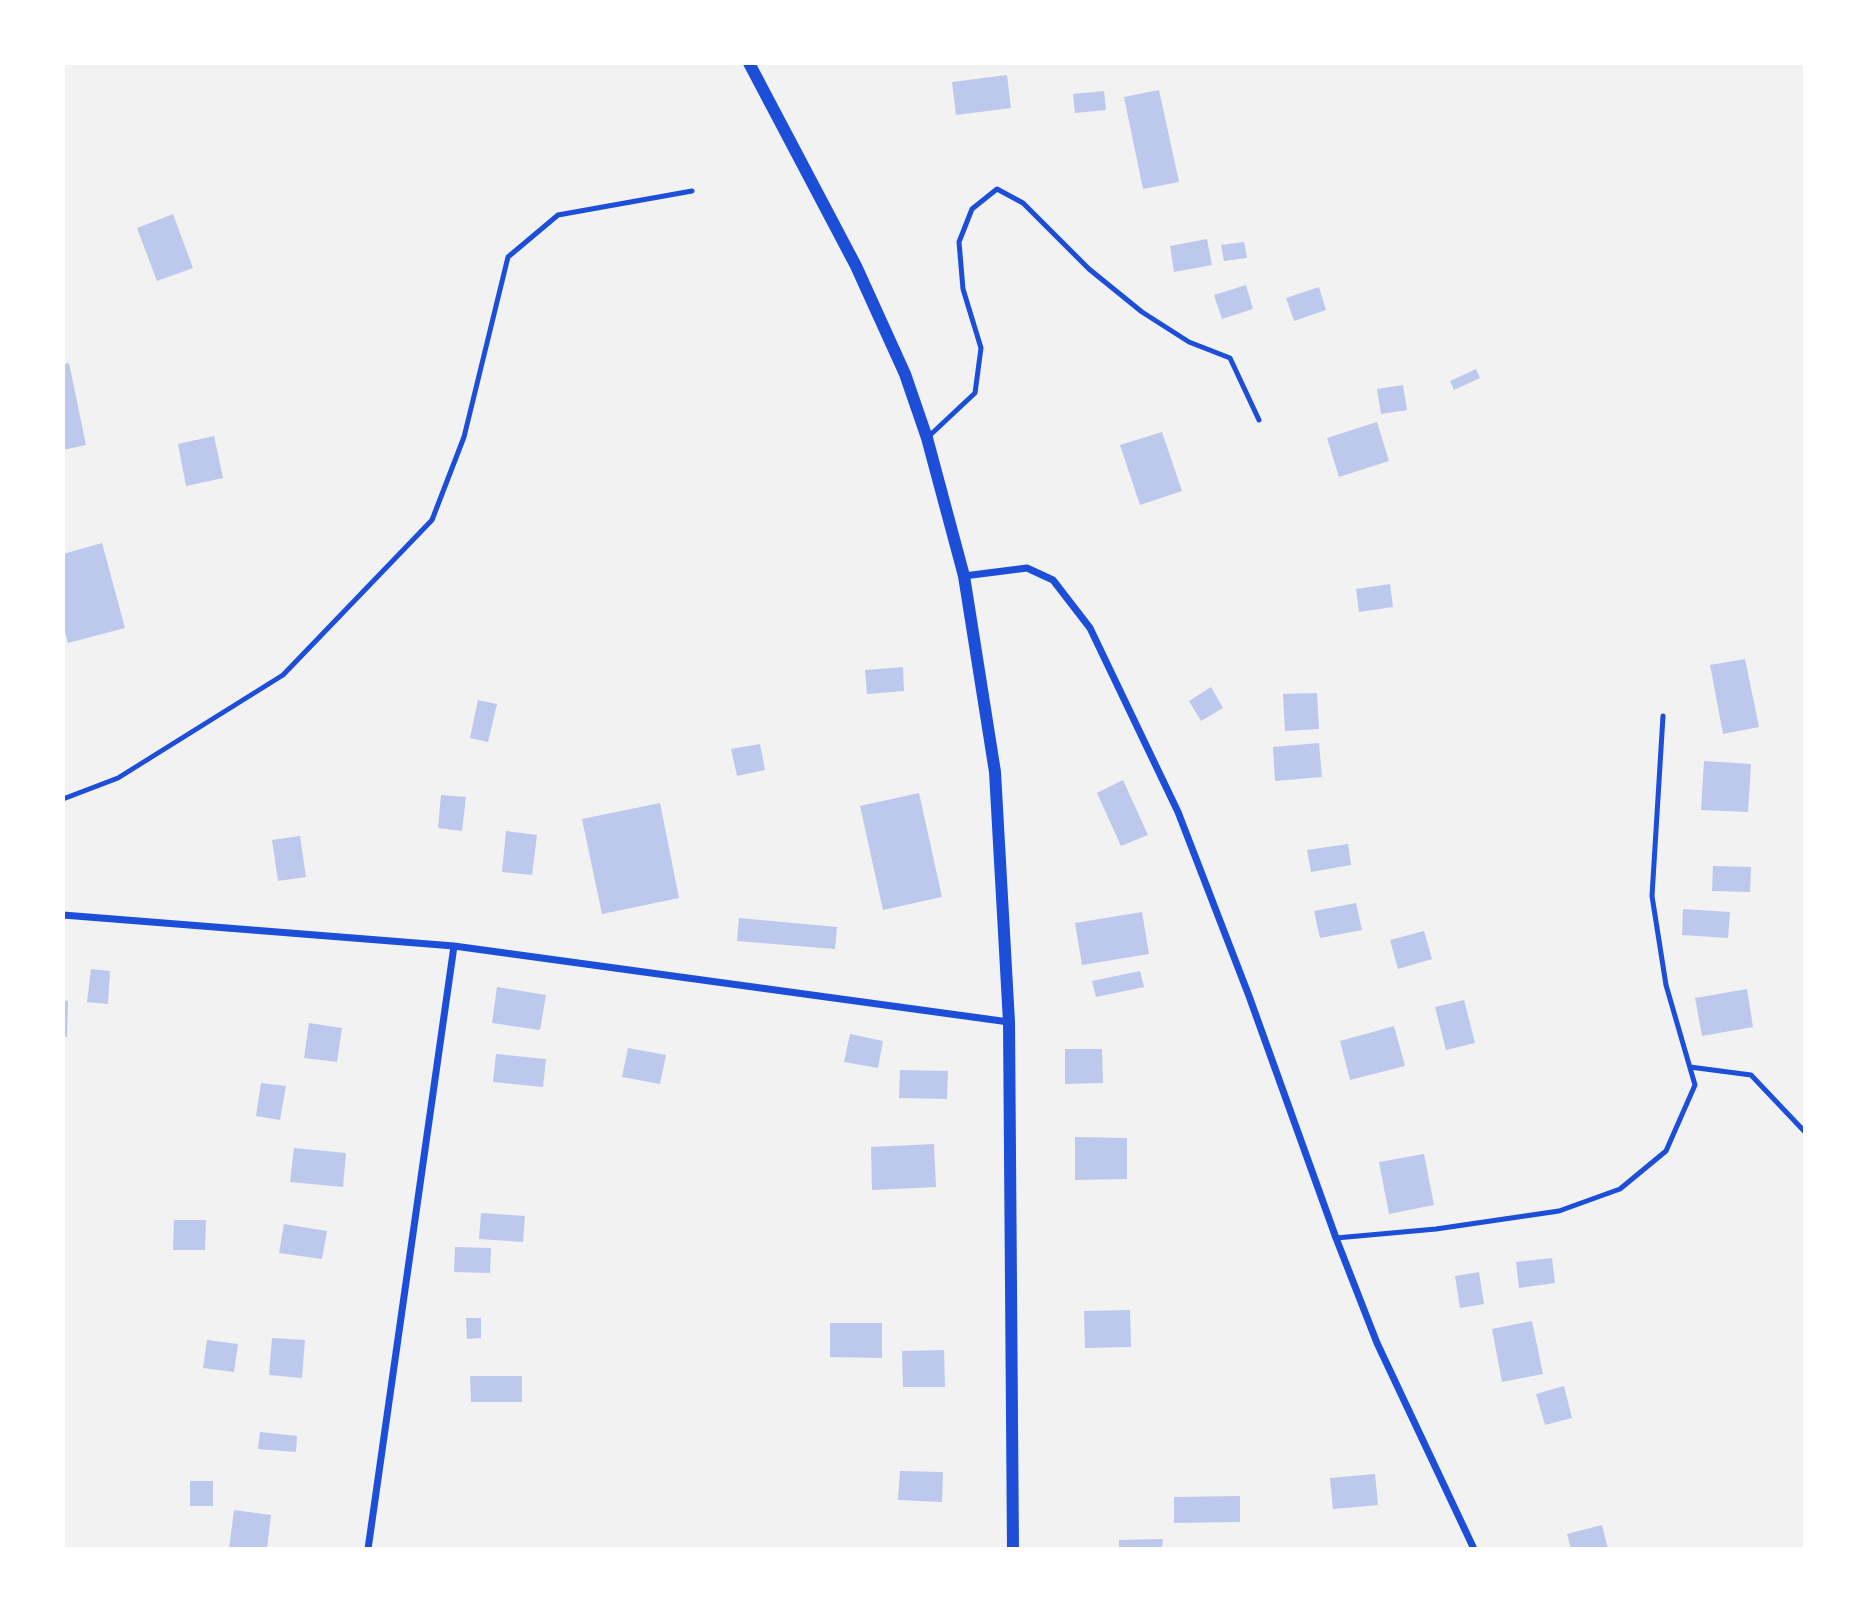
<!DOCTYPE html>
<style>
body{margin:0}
#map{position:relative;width:1868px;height:1612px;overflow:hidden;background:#f2f2f2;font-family:"Exo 2",sans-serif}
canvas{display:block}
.frame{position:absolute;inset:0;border:65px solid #fff;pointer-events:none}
</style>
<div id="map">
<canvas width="1868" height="1612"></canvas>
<div class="frame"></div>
</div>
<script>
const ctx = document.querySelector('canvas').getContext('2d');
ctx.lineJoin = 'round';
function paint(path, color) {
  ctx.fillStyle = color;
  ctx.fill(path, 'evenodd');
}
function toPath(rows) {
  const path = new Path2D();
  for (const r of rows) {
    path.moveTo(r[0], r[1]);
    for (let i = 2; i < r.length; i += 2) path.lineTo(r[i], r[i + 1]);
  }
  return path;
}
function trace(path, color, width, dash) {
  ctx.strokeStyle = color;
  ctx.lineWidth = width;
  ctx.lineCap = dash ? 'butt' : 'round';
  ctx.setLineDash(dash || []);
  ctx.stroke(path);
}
paint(toPath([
 [1007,75,1011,108,956,115,952,82],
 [1159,90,1179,182,1143,189,1124,97],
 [1104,91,1106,110,1075,113,1073,94],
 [173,214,193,268,157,281,137,228],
 [1207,239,1212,265,1174,272,1170,246],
 [1244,242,1247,258,1224,261,1221,245],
 [1246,285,1253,309,1222,319,1214,295],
 [1319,287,1326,310,1294,321,1286,298],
 [69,363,86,445,63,450,63,364],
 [1476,369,1480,378,1454,390,1450,381],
 [1403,385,1407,410,1381,414,1377,389],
 [1377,422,1389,461,1339,477,1327,438],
 [1162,432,1182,491,1140,505,1120,445],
 [214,436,223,478,186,486,178,444],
 [102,543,125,628,68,643,63,625,63,554],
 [1390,584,1393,607,1359,612,1356,589],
 [1745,659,1759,727,1723,734,1710,665],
 [903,667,904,691,867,694,865,670],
 [1211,687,1223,708,1201,721,1189,701],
 [1317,693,1319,729,1285,731,1283,694],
 [478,700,497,704,488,742,470,738],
 [1319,743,1322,777,1275,781,1273,747],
 [760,744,765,770,737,776,731,749],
 [1704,761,1751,764,1748,812,1701,810],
 [1123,780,1148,835,1121,846,1097,793],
 [919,793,942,897,883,910,860,806],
 [441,795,466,797,462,831,438,828],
 [660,803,679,898,602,914,582,819],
 [506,831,537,835,532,875,502,872],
 [300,836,306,877,278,881,272,840],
 [1348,844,1351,865,1311,872,1307,850],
 [1713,866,1751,867,1750,892,1712,891],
 [1356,903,1362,930,1320,938,1314,911],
 [1683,909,1730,912,1728,938,1682,935],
 [1142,912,1149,954,1082,965,1075,923],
 [739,918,837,927,835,949,737,941],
 [1424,931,1432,959,1398,969,1390,940],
 [91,969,110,971,108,1004,87,1002],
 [1140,971,1144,987,1096,997,1092,981],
 [497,987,546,995,540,1030,492,1023],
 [1747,989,1753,1027,1702,1036,1695,998],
 [63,1000,68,1001,67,1037,63,1037],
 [1464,1000,1475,1043,1446,1050,1435,1007],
 [309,1023,342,1028,337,1062,304,1058],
 [1394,1026,1405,1066,1350,1080,1340,1041],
 [850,1034,883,1041,878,1068,844,1062],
 [628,1048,666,1055,660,1084,622,1077],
 [1065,1049,1102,1049,1103,1083,1065,1084],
 [496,1054,546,1059,543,1087,493,1082],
 [900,1070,948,1071,947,1099,899,1098],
 [261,1083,286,1086,280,1120,256,1116],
 [1075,1137,1127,1138,1127,1179,1075,1180],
 [934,1144,936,1187,872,1190,871,1147],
 [294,1148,346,1153,343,1187,290,1182],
 [1424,1154,1434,1205,1389,1214,1379,1162],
 [481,1213,525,1216,523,1242,479,1239],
 [174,1220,206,1220,205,1250,173,1250],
 [284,1224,327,1231,322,1259,279,1253],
 [455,1247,491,1248,490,1273,454,1272],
 [1552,1258,1555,1283,1519,1288,1516,1262],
 [1479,1272,1484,1304,1460,1308,1455,1276],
 [1130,1310,1131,1347,1085,1348,1084,1311],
 [466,1318,481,1318,481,1338,467,1339],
 [1532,1321,1543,1374,1502,1382,1492,1329],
 [830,1323,882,1323,882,1358,830,1357],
 [272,1338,305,1340,302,1378,269,1375],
 [207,1340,238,1344,234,1372,203,1368],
 [944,1350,945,1387,903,1387,902,1351],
 [470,1376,522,1376,522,1402,471,1402],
 [1564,1386,1572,1418,1545,1425,1536,1394],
 [260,1432,297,1436,296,1452,258,1449],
 [900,1471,943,1472,942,1502,898,1500],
 [1375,1474,1378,1505,1333,1509,1330,1478],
 [190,1481,213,1481,213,1506,190,1506],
 [1240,1496,1240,1522,1174,1523,1174,1497],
 [234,1510,271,1515,267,1549,229,1549],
 [1602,1525,1608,1549,1571,1549,1567,1534],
 [1163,1539,1162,1549,1119,1549,1119,1540]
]), '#bdc9ec');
trace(toPath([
 [927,438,975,393,981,348,963,289,959,242,972,209,997,189,1023,203,1089,269,1142,312,1189,342,1230,358,1259,420],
 [63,799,118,778,283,675,432,520,464,437,508,257,558,215,692,191],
 [1690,1067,1751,1075,1805,1132],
 [1336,1238,1436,1229,1559,1211,1620,1189,1666,1151,1695,1085,1666,985,1652,896,1663,716]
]), '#1d4ed8', 5);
trace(toPath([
 [964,576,1027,568,1053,580,1090,628,1178,812,1249,996,1336,1238,1377,1343,1474,1549],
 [63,915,454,946,1009,1022],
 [368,1549,454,946]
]), '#1d4ed8', 7);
trace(toPath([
 [749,63,856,266,905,374,927,438,964,576,995,772,1009,1022,1013,1549]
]), '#1d4ed8', 12);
</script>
